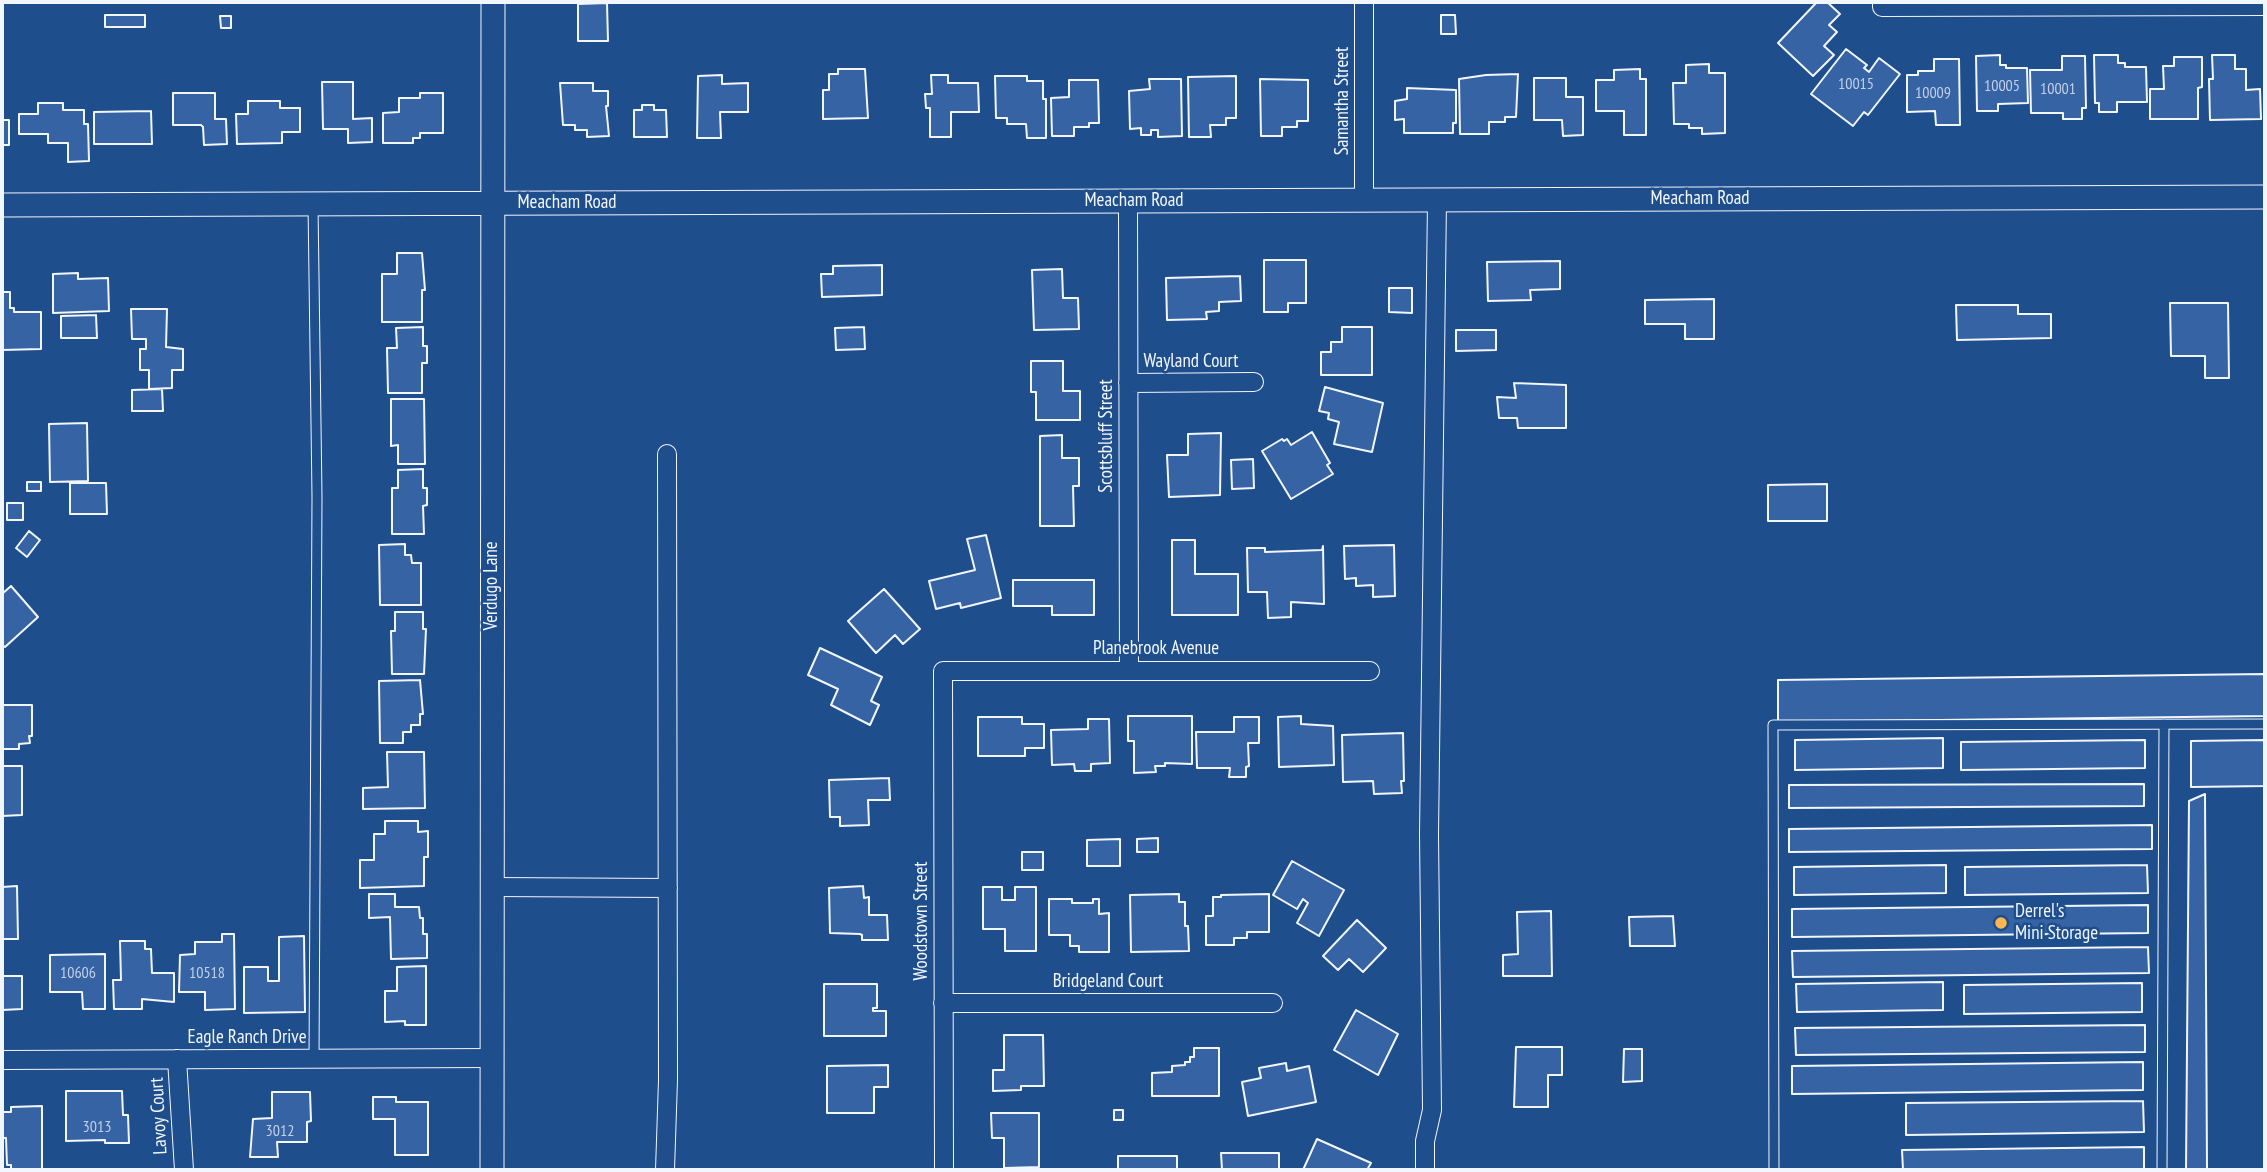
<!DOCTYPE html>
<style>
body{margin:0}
#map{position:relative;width:2267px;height:1172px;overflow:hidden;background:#1f4e8c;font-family:"PT Sans Narrow",sans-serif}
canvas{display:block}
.frame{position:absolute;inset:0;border:4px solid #f2f6ff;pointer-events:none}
</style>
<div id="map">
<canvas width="2267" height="1172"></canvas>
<div class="frame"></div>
</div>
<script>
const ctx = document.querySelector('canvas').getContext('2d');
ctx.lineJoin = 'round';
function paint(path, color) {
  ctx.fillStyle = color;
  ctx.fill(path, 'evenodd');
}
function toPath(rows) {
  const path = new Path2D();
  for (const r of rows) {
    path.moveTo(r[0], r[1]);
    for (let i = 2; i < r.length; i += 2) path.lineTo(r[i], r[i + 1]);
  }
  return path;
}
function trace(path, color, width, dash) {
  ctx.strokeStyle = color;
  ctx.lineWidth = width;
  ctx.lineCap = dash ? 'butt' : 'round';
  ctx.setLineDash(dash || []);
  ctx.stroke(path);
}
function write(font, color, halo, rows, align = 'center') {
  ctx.font = font + ' "PT Sans Narrow",sans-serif';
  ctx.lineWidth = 5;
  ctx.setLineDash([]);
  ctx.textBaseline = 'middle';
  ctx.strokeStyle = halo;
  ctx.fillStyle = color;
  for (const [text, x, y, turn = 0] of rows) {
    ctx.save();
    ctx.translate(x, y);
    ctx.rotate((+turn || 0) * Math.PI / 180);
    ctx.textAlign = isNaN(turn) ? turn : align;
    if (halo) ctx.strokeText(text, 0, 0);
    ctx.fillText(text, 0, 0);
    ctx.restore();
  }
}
const building = toPath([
 [1817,2,1827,2,1840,14,1829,25,1837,32,1824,46,1834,55,1813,76,1778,43,1817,2],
 [607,3,608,41,578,41,578,4,607,3],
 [105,15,145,15,145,27,105,27,105,15],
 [1441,15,1455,15,1456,34,1441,34,1441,15],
 [220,16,231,16,231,28,221,28,220,16],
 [1846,49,1867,65,1864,68,1869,72,1879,58,1900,74,1868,115,1864,112,1853,126,1811,94,1846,49],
 [2000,55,2000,65,2006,65,2006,68,2027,68,2028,103,1998,104,1998,111,1977,111,1976,56,2000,55],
 [2094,55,2118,55,2118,63,2125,63,2125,67,2146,67,2147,102,2117,102,2117,112,2099,112,2099,103,2095,103,2094,55],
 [2212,55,2235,55,2235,69,2246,69,2246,90,2260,89,2261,119,2210,120,2209,79,2213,79,2212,55],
 [2062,56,2085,56,2086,108,2082,108,2082,119,2063,119,2063,113,2031,113,2030,70,2062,70,2062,56],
 [2174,57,2202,57,2202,87,2198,88,2198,119,2150,119,2150,89,2164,89,2163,66,2174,66,2174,57],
 [1934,59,1959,59,1960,125,1936,125,1935,111,1907,112,1907,75,1918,75,1918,71,1934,71,1934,59],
 [1709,64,1709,73,1725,73,1725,133,1702,134,1702,128,1689,128,1689,124,1674,124,1673,83,1686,83,1686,65,1709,64],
 [838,69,865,69,868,118,823,119,823,90,829,90,829,74,838,74,838,69],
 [1640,69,1640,79,1646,79,1646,135,1624,135,1624,111,1596,111,1596,80,1614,80,1614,70,1640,69],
 [1518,74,1516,117,1505,117,1505,122,1489,122,1489,134,1460,134,1459,79,1486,75,1518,74],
 [722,75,722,84,748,83,748,112,720,112,721,138,697,138,698,76,722,75],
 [931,75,948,75,948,83,978,83,979,112,951,112,951,137,930,137,930,108,926,108,925,94,932,94,931,75],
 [995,76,1027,76,1027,81,1043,81,1043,99,1046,99,1046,138,1027,138,1026,124,1007,124,1007,118,996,118,995,76],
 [1236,76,1236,118,1226,118,1226,125,1210,125,1211,137,1189,137,1188,77,1236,76],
 [1534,78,1566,78,1566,97,1583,97,1583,135,1563,136,1562,120,1534,120,1534,78],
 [1149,79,1181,79,1182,136,1158,137,1158,130,1151,130,1151,135,1141,135,1141,128,1130,129,1129,91,1150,89,1149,79],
 [1260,79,1308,80,1308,121,1297,121,1297,127,1282,127,1282,136,1261,136,1260,79],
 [1069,80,1098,80,1099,123,1089,123,1089,127,1074,127,1074,136,1052,136,1051,98,1069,97,1069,80],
 [322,82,353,82,353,119,372,118,372,142,348,143,348,129,323,129,322,82],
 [560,83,593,83,593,91,608,91,608,106,606,106,609,136,587,137,587,130,575,130,575,125,563,125,560,83],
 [1407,88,1456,90,1456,123,1453,123,1453,133,1404,133,1404,119,1395,120,1395,101,1407,99,1407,88],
 [173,93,215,93,215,119,226,119,227,144,204,145,203,127,201,125,173,125,173,93],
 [420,93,443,93,443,133,420,133,420,138,413,138,413,143,383,143,383,113,399,112,399,98,420,98,420,93],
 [248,101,280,101,280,108,300,108,300,132,282,132,282,143,237,144,236,114,248,114,248,101],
 [38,103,63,103,63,110,84,110,84,124,88,124,89,161,68,162,68,143,48,143,48,134,19,134,19,114,38,114,38,103],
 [642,105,654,105,654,110,666,110,667,137,634,137,634,110,642,110,642,105],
 [151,111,152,144,94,144,94,112,151,111],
 [2,120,9,120,9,145,2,145,2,120],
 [397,253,422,253,425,290,422,290,422,322,382,322,382,274,397,274,397,253],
 [1264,260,1306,260,1306,303,1288,303,1288,312,1264,312,1264,260],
 [1560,261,1560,289,1530,290,1531,300,1488,301,1487,262,1560,261],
 [882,265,882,295,822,297,821,274,833,274,833,266,882,265],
 [1062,269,1063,298,1078,298,1079,329,1034,330,1032,270,1062,269],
 [78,273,78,279,108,278,109,311,53,313,53,274,78,273],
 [1240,276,1241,301,1219,302,1219,311,1206,312,1207,319,1167,320,1166,278,1240,276],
 [1389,288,1412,288,1412,313,1389,312,1389,288],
 [2,292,10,292,10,308,14,308,14,312,41,312,41,349,2,350,2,292],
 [1714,299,1714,339,1685,339,1685,324,1645,324,1645,300,1714,299],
 [2170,303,2228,303,2229,378,2205,378,2205,356,2171,356,2170,303],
 [1956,305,2018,305,2018,314,2051,314,2051,338,1957,340,1956,305],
 [131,309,167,309,166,347,183,349,183,370,172,370,172,388,149,389,149,370,140,370,140,349,146,349,146,339,132,339,131,309],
 [96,315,97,338,61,338,61,316,96,315],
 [423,327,423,346,427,346,427,363,422,363,422,393,388,393,387,348,397,348,396,328,423,327],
 [864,327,865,349,836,350,835,328,864,327],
 [1342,327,1372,327,1372,375,1321,375,1321,352,1331,352,1331,342,1342,342,1342,327],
 [1456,330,1496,330,1496,350,1456,351,1456,330],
 [1031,361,1063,361,1063,391,1080,391,1080,420,1036,420,1036,392,1031,392,1031,361],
 [1514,383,1566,385,1566,428,1518,428,1517,418,1499,418,1497,397,1516,398,1514,383],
 [1325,387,1383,403,1372,452,1334,444,1339,422,1328,419,1329,413,1319,411,1325,387],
 [162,389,163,411,132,411,132,390,162,389],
 [391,399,424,399,425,464,398,464,398,445,391,446,391,399],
 [87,423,88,481,50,482,49,424,87,423],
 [1312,432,1330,463,1327,465,1333,474,1291,499,1262,451,1282,439,1284,441,1287,439,1291,445,1312,432],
 [1221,433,1220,495,1169,497,1167,455,1188,455,1188,434,1221,433],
 [1062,435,1062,458,1079,458,1079,486,1073,486,1074,526,1040,526,1040,436,1062,435],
 [1253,459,1254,488,1232,489,1231,460,1253,459],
 [423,469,423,488,427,488,427,505,423,506,424,534,392,534,392,488,398,488,398,470,423,469],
 [27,482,41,482,41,491,27,491,27,482],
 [70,483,106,483,107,514,70,514,70,483],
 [1827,484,1827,521,1768,521,1768,485,1827,484],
 [7,503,23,503,23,520,7,520,7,503],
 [29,531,40,540,27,557,16,548,29,531],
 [986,535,1001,598,961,608,960,603,936,609,929,581,975,570,967,539,986,535],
 [1172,540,1195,540,1195,574,1238,574,1238,615,1172,615,1172,540],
 [405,544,405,555,411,555,412,563,421,563,421,605,380,605,379,545,405,544],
 [1394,545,1395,596,1373,597,1373,585,1356,586,1356,578,1345,579,1344,546,1394,545],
 [1323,546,1324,604,1291,602,1291,617,1268,618,1267,592,1248,592,1247,548,1265,548,1265,552,1322,550,1323,546],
 [1013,580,1094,580,1094,615,1052,615,1052,606,1013,606,1013,580],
 [11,586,38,617,5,647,2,645,2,594,11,586],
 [884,589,920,629,903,644,895,635,876,653,848,621,884,589],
 [395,612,423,612,423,629,426,629,424,674,392,674,391,631,395,631,395,612],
 [820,648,882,677,871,701,879,705,870,725,831,705,838,689,808,675,820,648],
 [2265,674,2265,716,1778,722,1778,680,2265,674],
 [420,680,423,714,420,714,420,725,411,725,411,732,403,732,403,743,380,743,379,681,420,680],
 [2,705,32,705,32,736,29,736,30,743,19,744,19,749,2,749,2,705],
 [1128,716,1192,716,1192,764,1165,763,1165,766,1155,766,1156,772,1134,773,1134,741,1128,741,1128,716],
 [1301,716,1301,724,1333,726,1334,765,1279,767,1278,717,1301,716],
 [978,717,1022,717,1022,724,1044,724,1044,748,1025,748,1025,756,978,756,978,717],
 [1234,717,1259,717,1259,743,1248,743,1249,766,1246,767,1246,777,1229,777,1230,768,1197,768,1196,732,1234,732,1234,717],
 [1088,719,1109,719,1110,763,1091,764,1091,771,1075,771,1074,764,1052,765,1051,730,1088,729,1088,719],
 [1403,733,1404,781,1401,781,1402,793,1374,794,1373,781,1343,782,1342,735,1403,733],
 [1943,738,1943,768,1795,770,1795,740,1943,738],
 [2145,740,2145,768,1961,770,1961,742,2145,740],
 [2265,740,2265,786,2191,787,2191,741,2265,740],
 [387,752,424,752,425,808,363,809,363,788,388,787,387,752],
 [2,766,22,766,22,815,2,816,2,766],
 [889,778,890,800,868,800,869,825,840,826,840,817,830,817,829,780,889,778],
 [2144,784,2144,806,1789,808,1789,785,2144,784],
 [2205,794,2207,1170,2186,1170,2189,801,2205,794],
 [385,821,418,821,418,832,428,831,428,857,424,857,424,886,360,888,360,860,374,860,374,834,385,834,385,821],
 [2152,825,2152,849,1789,852,1789,829,2152,825],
 [1158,838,1158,852,1137,852,1137,839,1158,838],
 [1120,839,1120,866,1087,866,1087,840,1120,839],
 [1022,852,1043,852,1043,870,1022,870,1022,852],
 [1292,861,1344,890,1319,936,1297,923,1308,903,1303,899,1297,909,1273,895,1292,861],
 [1946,865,1946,893,1794,895,1794,867,1946,865],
 [2147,865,2148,893,1965,895,1965,867,2147,865],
 [17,886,18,939,2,939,2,887,17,886],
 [863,886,864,898,869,897,869,915,887,915,888,940,862,940,862,935,860,934,830,933,829,888,863,886],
 [983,887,1002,887,1002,900,1015,900,1015,887,1036,887,1036,951,1005,951,1005,929,983,929,983,887],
 [369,894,395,894,395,907,419,907,420,918,423,918,423,934,427,934,427,958,391,959,390,917,369,918,369,894],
 [1179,894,1179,902,1185,902,1185,926,1188,926,1189,951,1131,952,1130,895,1179,894],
 [1269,894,1269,932,1247,932,1247,938,1234,938,1234,945,1206,945,1206,916,1213,916,1213,897,1221,897,1221,895,1269,894],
 [1049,899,1072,899,1072,903,1093,903,1093,899,1099,899,1099,914,1109,913,1109,952,1079,952,1079,946,1070,946,1070,935,1049,935,1049,899],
 [2148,905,2148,933,1792,937,1792,909,2148,905],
 [1551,911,1552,976,1503,976,1503,955,1518,954,1517,912,1551,911],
 [1673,916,1675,946,1630,946,1629,917,1673,916],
 [1357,920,1386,948,1363,972,1349,959,1338,970,1323,956,1357,920],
 [222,934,234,934,235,1009,205,1010,205,992,179,992,180,955,195,954,195,942,222,942,222,934],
 [304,936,305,1012,244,1013,244,967,268,967,268,981,279,981,279,937,304,936],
 [120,941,145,941,145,949,151,949,152,973,174,973,174,1002,142,999,142,1009,114,1009,113,980,121,980,120,941],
 [2148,947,2149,973,1793,977,1792,951,2148,947],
 [105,954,105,1009,83,1009,82,992,50,992,50,955,105,954],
 [426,966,426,1025,405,1025,405,1021,385,1022,385,991,397,991,397,967,426,966],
 [2,976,22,976,22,1009,2,1010,2,976],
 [1943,982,1943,1010,1797,1012,1796,984,1943,982],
 [2142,983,2142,1012,1964,1014,1964,985,2142,983],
 [824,984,877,984,877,1008,873,1008,873,1011,886,1011,886,1036,824,1036,824,984],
 [1356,1010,1398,1034,1378,1075,1334,1050,1356,1010],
 [2145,1025,2145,1052,1796,1055,1795,1028,2145,1025],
 [1004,1035,1043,1035,1044,1086,1021,1086,1021,1090,993,1091,993,1070,1004,1070,1004,1035],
 [1516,1047,1562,1047,1562,1075,1548,1075,1548,1107,1514,1107,1516,1047],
 [1194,1048,1219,1048,1219,1096,1152,1096,1152,1073,1172,1072,1172,1066,1185,1065,1185,1062,1190,1062,1190,1057,1194,1057,1194,1048],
 [1624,1049,1642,1049,1642,1081,1623,1082,1624,1049],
 [2143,1062,2143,1090,1792,1094,1792,1066,2143,1062],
 [1286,1063,1287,1071,1309,1066,1316,1102,1248,1116,1242,1082,1261,1078,1259,1068,1286,1063],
 [888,1065,888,1087,874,1087,874,1113,827,1113,827,1066,888,1065],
 [66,1091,122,1091,123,1115,128,1115,129,1143,105,1143,105,1140,66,1141,66,1091],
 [272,1092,310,1092,311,1121,307,1122,307,1142,277,1142,278,1157,250,1157,253,1119,272,1118,272,1092],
 [373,1097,396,1097,396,1102,428,1102,428,1155,395,1155,395,1119,373,1119,373,1097],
 [2143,1101,2144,1132,1906,1135,1906,1103,2143,1101],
 [42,1106,42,1170,11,1170,11,1165,7,1165,6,1138,2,1138,2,1112,11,1112,11,1107,42,1106],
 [1114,1110,1123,1110,1123,1120,1114,1120,1114,1110],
 [991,1113,1039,1113,1039,1167,1004,1168,1004,1138,992,1138,991,1113],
 [1317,1139,1371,1163,1367,1170,1303,1170,1317,1139],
 [2144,1147,2144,1170,1903,1170,1902,1150,2144,1147],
 [1221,1153,1279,1153,1279,1170,1222,1170,1221,1153],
 [1118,1156,1177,1156,1177,1170,1118,1170,1118,1156]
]);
paint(building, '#3563a3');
trace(building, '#f2f6ff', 2);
const service = toPath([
 [313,204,317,497,314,1059],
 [1774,1170,1773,725,2265,724],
 [2162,1170,2164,724]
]);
const minor = toPath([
 [1882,2,1882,7,2265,6],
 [1364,200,1364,2],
 [1128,201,1129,670],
 [1128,383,1254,382],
 [492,887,668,888],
 [943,1003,1273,1003],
 [177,1059,184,1170],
 [2,1060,492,1058],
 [665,1170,668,1080,667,454],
 [944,1170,943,671,1370,671],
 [1425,1170,1425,1141,1432,1110,1429,834,1437,200]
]);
const tertiary = toPath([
 [2,205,2265,197],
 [492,1170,493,2]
]);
trace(service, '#f2f6ff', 11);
trace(minor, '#f2f6ff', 20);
trace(tertiary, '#f2f6ff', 25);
trace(service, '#1f4e8c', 9);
trace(minor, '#1f4e8c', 18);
trace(tertiary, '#1f4e8c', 23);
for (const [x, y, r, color] of [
 [2001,923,7,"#ffb74d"]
]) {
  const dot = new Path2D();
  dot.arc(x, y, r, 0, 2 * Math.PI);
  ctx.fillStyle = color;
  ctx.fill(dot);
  trace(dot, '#1f4e8c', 2.5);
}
write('16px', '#c3d1e8', null, [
 ["10015",1856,84],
 ["10005",2002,86],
 ["10001",2058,89],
 ["10009",1933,93],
 ["10606",78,973],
 ["10518",207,973],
 ["3013",97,1127],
 ["3012",280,1131]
]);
write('19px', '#f2f6ff', '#1f4e8c', [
 ["Samantha Street",1343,101,-90],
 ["Meacham Road",1700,199],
 ["Meacham Road",1134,201],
 ["Meacham Road",567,203],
 ["Wayland Court",1191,362],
 ["Scottsbluff Street",1107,436,-90],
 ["Verdugo Lane",492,586,-90],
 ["Planebrook Avenue",1156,649],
 ["Woodstown Street",922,921,-90],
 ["Bridgeland Court",1108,982],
 ["Eagle Ranch Drive",247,1038],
 ["Lavoy Court",159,1116,-93]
]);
write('19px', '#f2f6ff', '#1f4e8c', [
 ["Derrel's",2015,912],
 ["Mini Storage",2015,934]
], 'left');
</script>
